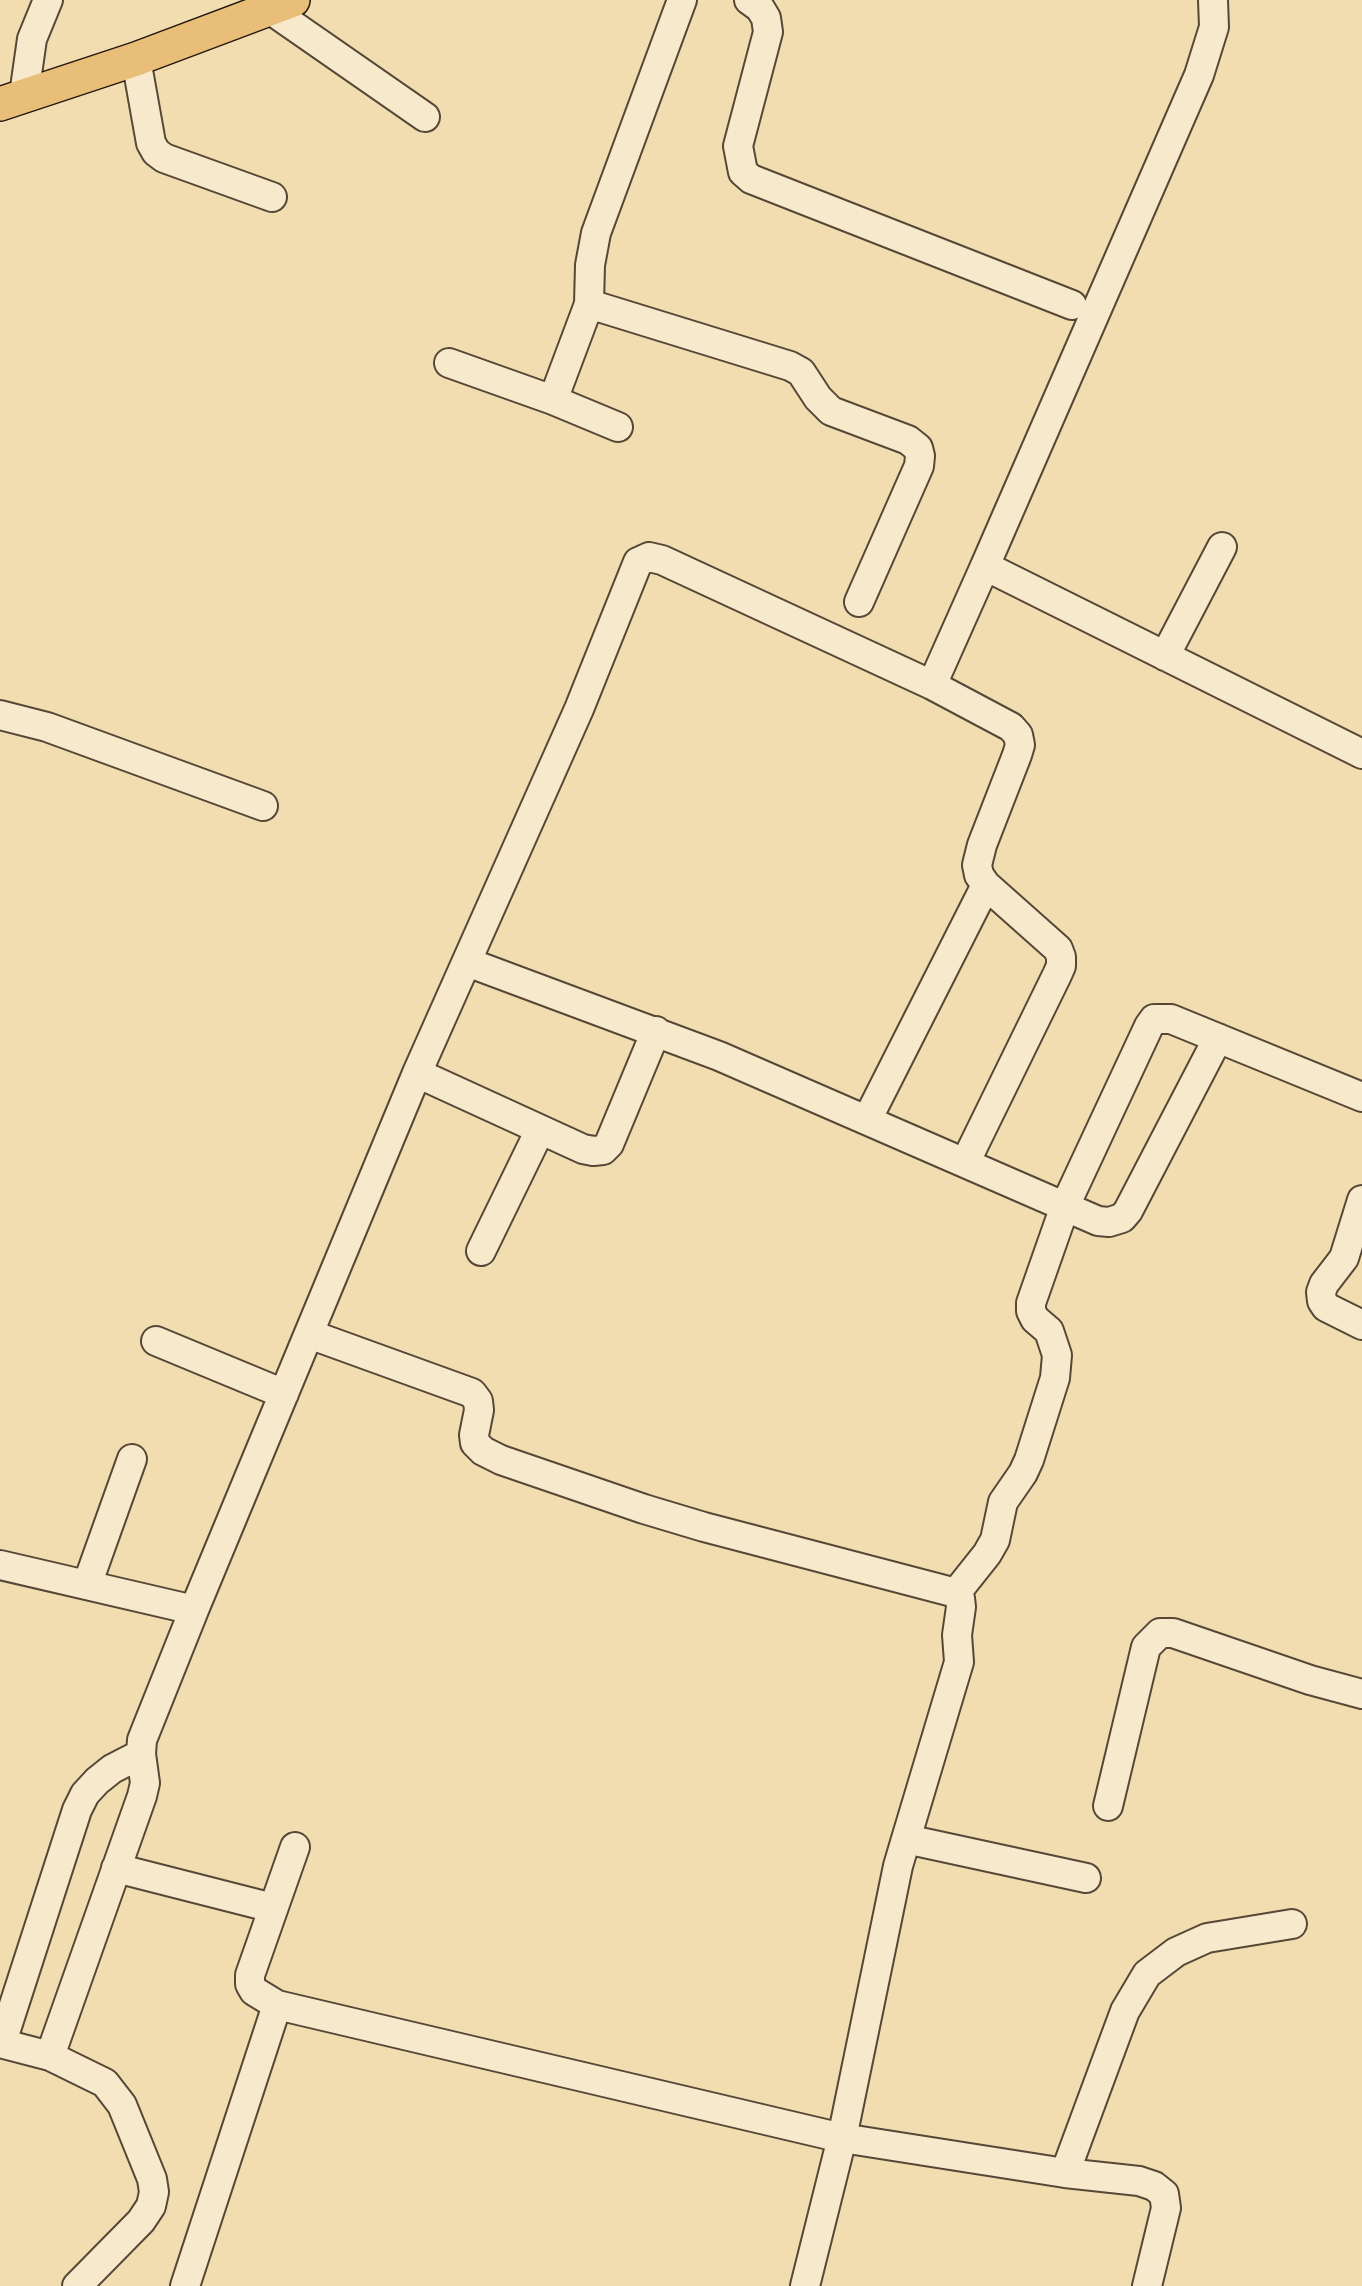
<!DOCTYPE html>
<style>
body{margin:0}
canvas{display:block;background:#f2ddb1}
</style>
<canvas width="1362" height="2286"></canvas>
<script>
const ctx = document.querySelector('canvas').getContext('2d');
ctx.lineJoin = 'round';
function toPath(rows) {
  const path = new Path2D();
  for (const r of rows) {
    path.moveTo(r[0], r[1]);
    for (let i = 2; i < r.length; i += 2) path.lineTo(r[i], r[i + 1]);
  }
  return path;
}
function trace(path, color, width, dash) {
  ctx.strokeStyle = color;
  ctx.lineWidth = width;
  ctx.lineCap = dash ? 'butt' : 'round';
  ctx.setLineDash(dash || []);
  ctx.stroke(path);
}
const minor = toPath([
 [749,0,760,8,766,18,768,32,738,146,743,172,751,179,1072,305],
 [1213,0,1214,27,1199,75,985,566,1362,754],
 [271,10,425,117],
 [136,59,151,143,156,152,164,158,272,197],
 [24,95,32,39,48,0],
 [589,304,790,366,801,372,818,398,831,411,908,440,918,448,920,456,919,466,859,602],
 [449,363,553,400,589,304,590,265,596,233,682,0],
 [553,400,618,427],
 [1165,656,1222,547],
 [932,685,1011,727,1018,735,1020,745,1017,755,982,845,977,865,979,875,986,885,1058,949,1061,957,1061,966,1057,975,965,1163],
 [0,715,47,727,263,806],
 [467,962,719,1056,1098,1221,1109,1222,1122,1218,1128,1211,1218,1038],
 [417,1073,583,1149,593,1151,603,1150,609,1144,656,1031],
 [867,1120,986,885],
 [1362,1200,1344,1258,1324,1284,1321,1292,1322,1301,1326,1307,1362,1325],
 [481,1251,540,1130],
 [309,1334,472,1393,478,1401,479,1410,474,1435,475,1443,483,1451,501,1460,644,1509,704,1527,956,1593,960,1598,961,1607,957,1635,959,1662,906,1839,1086,1878],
 [156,1341,284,1394],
 [0,1565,194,1610,142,1740,141,1754,145,1783,142,1796,50,2056],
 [87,1585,132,1459],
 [956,1593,987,1554,995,1540,1003,1502,1023,1473,1029,1460,1055,1378,1057,1355,1049,1331,1035,1319,1031,1311,1031,1303,1065,1206,1149,1026,1154,1019,1171,1019,1362,1097],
 [194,1610,417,1073,579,709,638,562,649,557,662,560,932,685,985,566],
 [1108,1806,1146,1647,1160,1633,1173,1633,1310,1680,1362,1694],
 [116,1868,273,1908],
 [277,2005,254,1991,250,1984,250,1975,295,1847],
 [2,2042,77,1810,85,1794,97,1781,112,1769,141,1754],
 [0,2043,50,2056,105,2083,122,2105,152,2179,154,2192,151,2206,141,2221,77,2286],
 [185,2286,277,2005,842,2138,1065,2173],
 [805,2286,842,2138,898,1866,906,1839],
 [1147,2286,1166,2208,1164,2194,1154,2186,1139,2181,1065,2173,1125,2011,1147,1974,1176,1952,1207,1938,1292,1924]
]);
const highway = toPath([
 [0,104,136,59,293,0]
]);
trace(minor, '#564837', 32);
trace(highway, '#22170e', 36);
trace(minor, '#f7e9cc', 28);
trace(highway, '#e9be78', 33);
</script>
